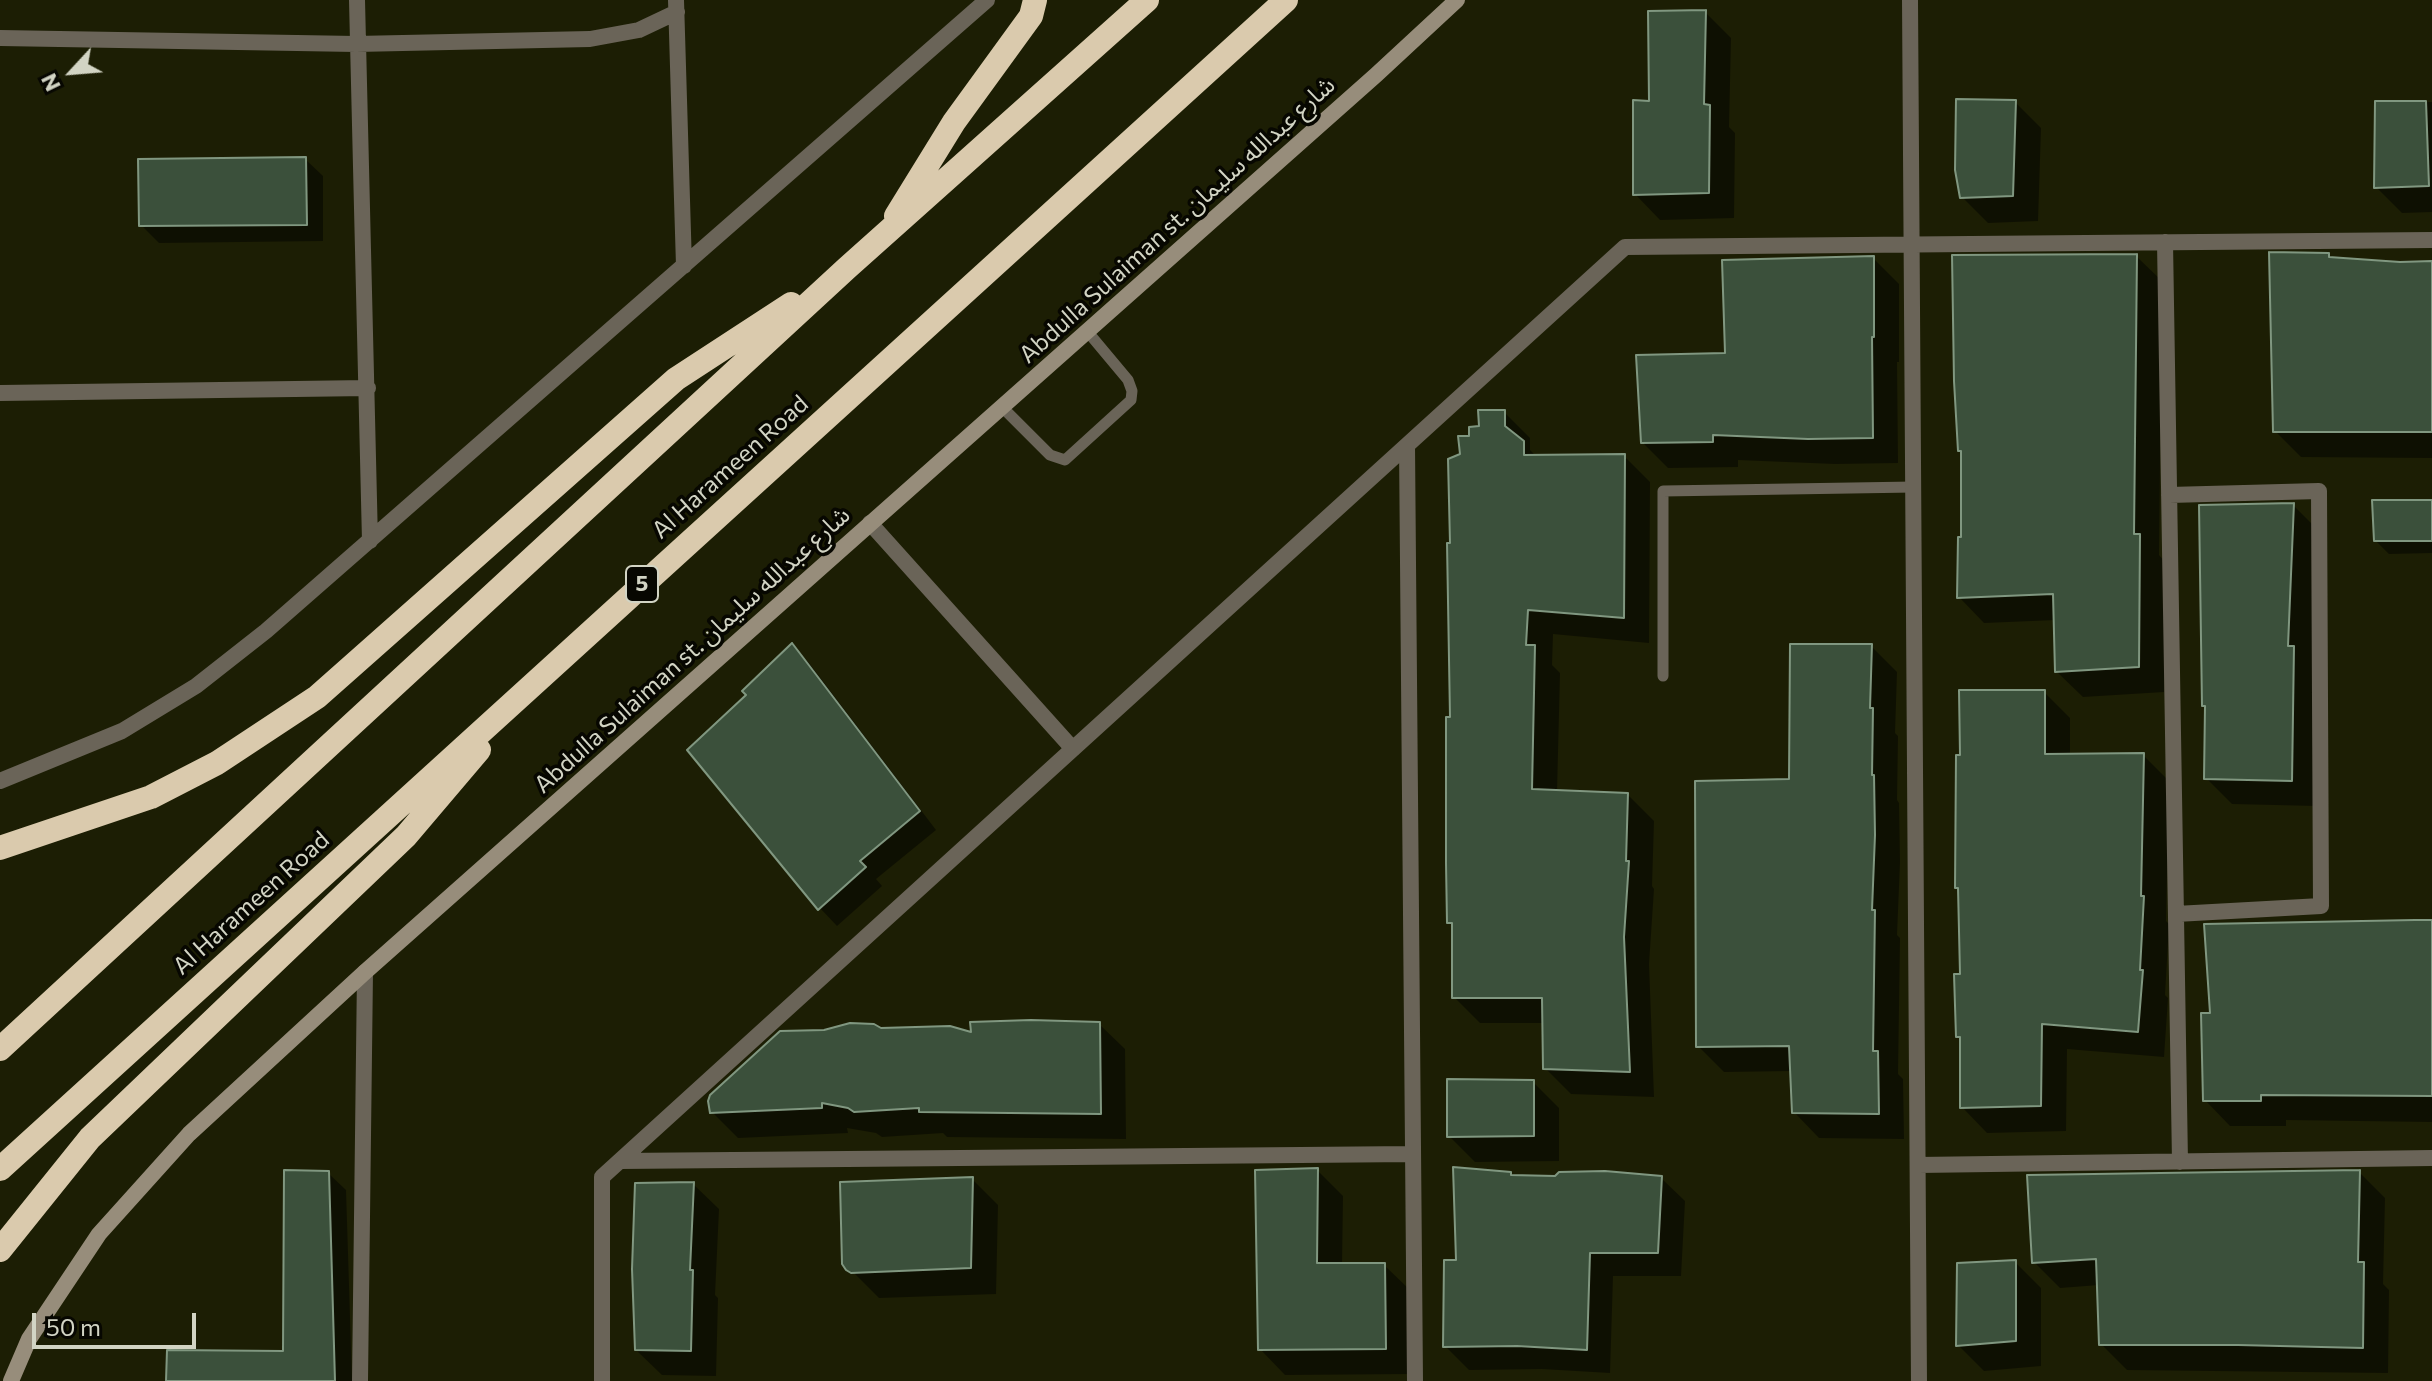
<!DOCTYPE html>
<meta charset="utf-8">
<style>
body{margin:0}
#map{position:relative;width:2432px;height:1381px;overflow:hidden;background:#1c1e04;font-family:Commissioner,sans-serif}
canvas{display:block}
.north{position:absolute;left:32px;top:32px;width:80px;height:80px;-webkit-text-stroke:6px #070701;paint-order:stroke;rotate:244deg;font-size:22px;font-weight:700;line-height:32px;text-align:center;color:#d2d4c4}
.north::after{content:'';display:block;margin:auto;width:28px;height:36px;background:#d2d4c4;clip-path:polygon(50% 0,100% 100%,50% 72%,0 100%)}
.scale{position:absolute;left:32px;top:1313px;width:164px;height:36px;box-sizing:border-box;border:4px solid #d2d4c4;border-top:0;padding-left:10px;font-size:24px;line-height:28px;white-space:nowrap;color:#d2d4c4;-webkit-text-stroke:6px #070701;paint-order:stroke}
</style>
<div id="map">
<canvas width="2432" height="1381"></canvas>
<div class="north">N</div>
<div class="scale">50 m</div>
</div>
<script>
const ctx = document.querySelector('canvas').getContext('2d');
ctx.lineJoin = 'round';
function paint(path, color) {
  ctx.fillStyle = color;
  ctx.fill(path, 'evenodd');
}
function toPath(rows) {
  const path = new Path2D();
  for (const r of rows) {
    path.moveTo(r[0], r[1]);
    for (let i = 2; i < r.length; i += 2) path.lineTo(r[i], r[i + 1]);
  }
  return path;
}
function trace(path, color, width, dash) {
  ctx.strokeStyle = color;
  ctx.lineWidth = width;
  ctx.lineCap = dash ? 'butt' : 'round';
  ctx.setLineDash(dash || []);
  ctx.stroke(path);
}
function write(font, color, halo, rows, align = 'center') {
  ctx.font = font + ' Commissioner,"Noto Sans Arabic",sans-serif';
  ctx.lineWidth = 7;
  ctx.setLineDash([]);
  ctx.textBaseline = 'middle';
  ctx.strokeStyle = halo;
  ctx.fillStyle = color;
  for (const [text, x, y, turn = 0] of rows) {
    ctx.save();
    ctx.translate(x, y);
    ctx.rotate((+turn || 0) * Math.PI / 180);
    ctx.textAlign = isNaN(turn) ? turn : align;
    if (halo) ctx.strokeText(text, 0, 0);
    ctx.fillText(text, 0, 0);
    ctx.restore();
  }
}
paint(toPath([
 [1705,12,1731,38,1729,127,1735,133,1734,218,1660,220,1635,194,1651,103],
 [2015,102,2041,128,2038,221,1988,223,1962,197],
 [2432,102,2432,212,2402,213,2376,187,2377,103],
 [305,159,323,176,323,241,159,243,141,225],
 [2328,255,2332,259,2432,263,2432,458,2301,457,2275,431],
 [2136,256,2162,281,2159,555,2165,562,2164,692,2083,697,2057,672,2056,620,1984,623,1959,597,1963,539,1963,453,1960,450],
 [1873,258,1899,284,1899,362,1897,362,1898,463,1835,464,1738,460,1738,467,1668,468,1643,443,1727,355],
 [1504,412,1530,438,1530,450,1537,457,1624,456,1650,482,1649,643,1553,634,1552,665,1560,673,1557,792,1628,795,1654,821,1652,886,1654,889,1649,964,1654,1097,1571,1094,1545,1068,1545,1023,1480,1023,1454,997,1454,926,1449,922,1453,545,1462,455,1471,438,1481,427],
 [2432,502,2432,553,2389,554,2376,541],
 [2293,505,2319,531,2317,806,2232,804,2206,778],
 [792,646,809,663,936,830,876,879,882,886,837,926,820,908,690,750,749,695],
 [1871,646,1897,672,1895,733,1898,736,1897,800,1899,803,1900,862,1897,935,1900,938,1898,1074,1903,1079,1904,1139,1819,1138,1794,1112,1792,1071,1724,1072,1698,1046,1791,780],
 [2044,692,2070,718,2070,756,2143,755,2169,781,2166,921,2169,924,2165,995,2168,998,2164,1057,2067,1049,2066,1131,1987,1133,1962,1107,1962,1039,1958,1036,1962,976],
 [2432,922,2432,1122,2286,1120,2286,1126,2230,1126,2205,1100,2212,1014],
 [1099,1024,1125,1049,1126,1139,947,1137,943,1133,882,1137,876,1133,847,1128,848,1133,738,1138,712,1112,880,1030,973,1035],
 [1533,1082,1559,1108,1559,1161,1475,1162,1449,1136],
 [1317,1170,1343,1196,1342,1265,1384,1265,1410,1290,1411,1374,1285,1375,1260,1349],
 [2359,1172,2385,1198,2383,1284,2389,1290,2388,1373,2127,1370,2101,1344,2099,1285,2060,1288,2034,1262],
 [328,1173,346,1190,352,1381,168,1381,285,1353],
 [1510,1174,1513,1177,1556,1178,1661,1178,1685,1201,1681,1276,1613,1276,1610,1373,1542,1369,1469,1370,1445,1346,1458,1262],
 [972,1179,998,1205,996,1294,879,1298,844,1263],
 [693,1184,719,1209,715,1295,718,1298,716,1376,662,1375,636,1350],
 [2015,1262,2041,1288,2041,1366,1984,1371,1958,1345]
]), '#0007');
const building = toPath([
 [1706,10,1704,104,1710,105,1709,193,1633,195,1633,100,1649,101,1648,11,1706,10],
 [1956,99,2016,100,2013,196,1960,198,1955,170,1956,99],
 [2375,101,2426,101,2429,186,2374,188,2375,101],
 [306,157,307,225,139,226,138,159,306,157],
 [2269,252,2329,253,2329,257,2400,262,2432,261,2432,432,2273,432,2269,252],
 [2137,254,2134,534,2140,534,2139,667,2055,672,2053,594,1957,598,1958,537,1961,537,1961,451,1958,451,1954,381,1952,255,2137,254],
 [1874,256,1874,337,1872,337,1873,438,1808,439,1713,435,1713,442,1641,443,1636,355,1725,353,1722,260,1874,256],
 [1478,410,1505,410,1505,426,1524,441,1524,455,1625,454,1624,618,1528,610,1526,645,1535,645,1532,789,1628,793,1626,861,1629,861,1624,937,1630,1072,1543,1069,1542,998,1452,998,1452,923,1447,923,1446,863,1446,717,1450,717,1447,543,1450,543,1448,459,1460,454,1458,436,1469,436,1469,427,1479,426,1478,410],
 [2372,500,2432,500,2432,541,2374,541,2372,500],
 [2294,503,2288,646,2294,646,2292,781,2204,779,2205,706,2202,706,2199,505,2294,503],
 [792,643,920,811,860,861,866,867,818,910,687,750,746,695,742,691,792,643],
 [1790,644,1872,644,1870,708,1873,708,1872,775,1874,775,1875,835,1872,910,1875,910,1873,1051,1878,1051,1879,1114,1792,1113,1789,1046,1696,1047,1695,781,1789,779,1790,644],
 [1959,690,2045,690,2045,754,2144,753,2141,896,2144,896,2140,970,2143,970,2138,1032,2042,1024,2041,1106,1960,1108,1960,1037,1956,1037,1954,974,1960,974,1958,888,1955,888,1956,755,1960,755,1959,690],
 [2415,920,2432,920,2432,1096,2261,1095,2261,1101,2203,1101,2201,1013,2210,1013,2204,924,2415,920],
 [1031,1020,1100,1022,1101,1114,919,1112,919,1108,854,1112,848,1108,822,1103,822,1108,710,1113,708,1101,710,1095,780,1031,824,1030,850,1023,874,1024,881,1028,950,1026,971,1032,970,1022,1031,1020],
 [1447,1079,1534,1080,1534,1136,1447,1137,1447,1079],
 [1453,1167,1511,1172,1511,1175,1555,1176,1559,1172,1605,1171,1662,1176,1658,1253,1590,1253,1587,1350,1517,1346,1443,1347,1444,1260,1456,1260,1453,1167],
 [1318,1168,1317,1263,1385,1263,1386,1349,1258,1350,1255,1170,1318,1168],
 [284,1170,329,1171,335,1381,166,1381,167,1350,283,1351,284,1170],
 [2360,1170,2358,1262,2364,1262,2363,1348,2238,1345,2099,1345,2096,1259,2032,1263,2027,1175,2360,1170],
 [973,1177,971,1268,851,1273,846,1270,842,1264,840,1182,973,1177],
 [694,1182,690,1270,693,1270,691,1351,635,1350,632,1269,635,1183,694,1182],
 [2016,1260,2016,1341,1956,1346,1957,1263,2016,1260]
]);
paint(building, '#3b503b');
trace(building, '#809780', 2);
trace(toPath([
 [1002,407,1050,455,1065,460,1131,400,1132,391,1128,380,1087,331],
 [1663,676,1663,491,1914,487]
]), '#6a6458', 11);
trace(toPath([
 [357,0,370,541],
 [676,0,684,266],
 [1910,0,1919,1381],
 [0,38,356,44,590,39,639,30,677,12],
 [2165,242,2180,1162],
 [0,393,368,388],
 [1407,445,1415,1381],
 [2169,495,2319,491,2321,906,2176,914],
 [870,523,1073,749],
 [0,781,122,731,196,686,266,631,987,0],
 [620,1161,1413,1154],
 [1918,1165,2432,1158],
 [360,1381,365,972],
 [602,1381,602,1177,1625,247,2432,240]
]), '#6a6458', 16);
trace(toPath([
 [11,1381,29,1339,99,1234,189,1134,365,972,1376,75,1457,0]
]), '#978d7b', 16);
trace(toPath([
 [896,216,954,122,1031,16,1035,0],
 [0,848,151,797,217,763,317,697,676,379,791,304],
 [0,1049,847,268,1147,0],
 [0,1169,1286,0],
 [0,1250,90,1138,406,836,479,750]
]), '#dacaad', 24);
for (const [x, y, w] of [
 [642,584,32]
]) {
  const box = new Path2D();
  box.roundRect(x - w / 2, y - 18, w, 36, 6);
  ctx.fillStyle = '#070701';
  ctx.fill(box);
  trace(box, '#d2d4c4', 2);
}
write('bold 22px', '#d2d4c4', null, [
 ["5",642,584]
]);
write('24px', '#d2d4c4', '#070701', [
 ["Abdulla Sulaiman st. شارع عبدالله سليمان",1177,220,-42],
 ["Al Harameen Road",730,467,-42],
 ["Abdulla Sulaiman st. شارع عبدالله سليمان",692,650,-42],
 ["Al Harameen Road",251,903,-42]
]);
</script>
